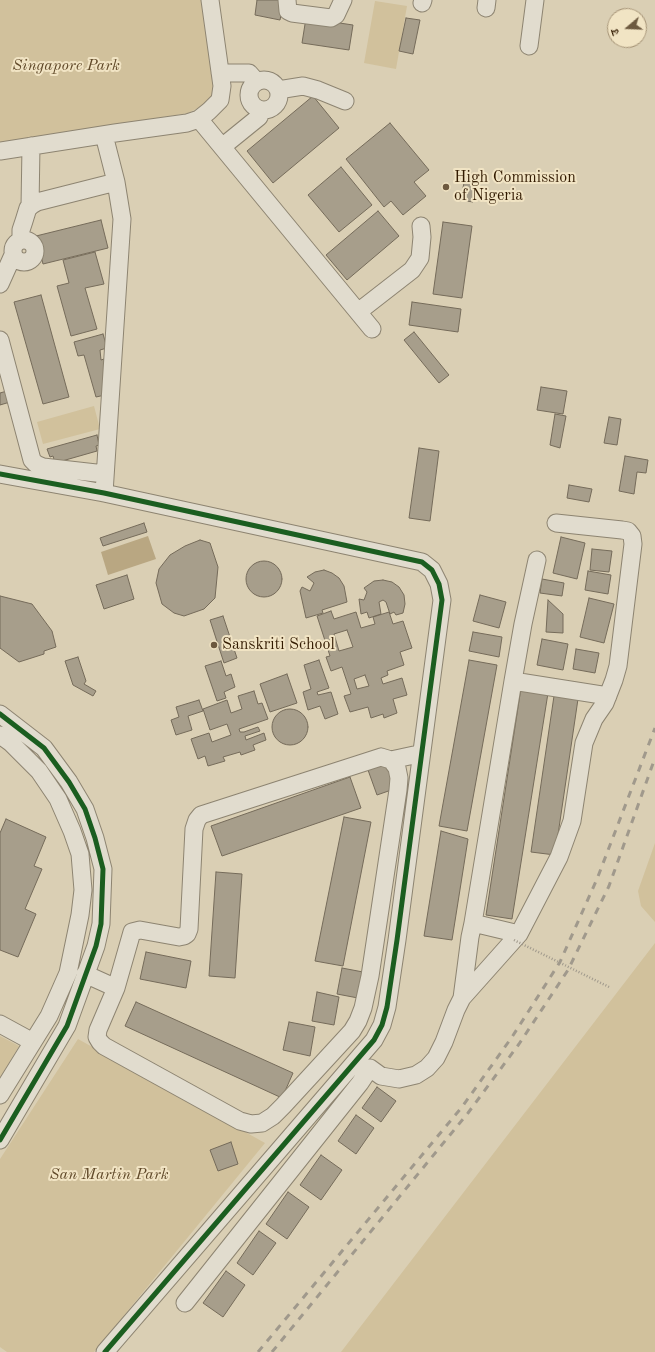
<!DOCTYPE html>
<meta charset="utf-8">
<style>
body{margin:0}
#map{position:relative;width:655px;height:1352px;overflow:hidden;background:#dacfb4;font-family:"Old Standard TT","Noto Serif Devanagari",serif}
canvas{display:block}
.north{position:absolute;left:607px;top:8px;width:40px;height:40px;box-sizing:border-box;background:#f1e4c4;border:1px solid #a59376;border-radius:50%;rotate:251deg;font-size:11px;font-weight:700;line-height:16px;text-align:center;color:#321a00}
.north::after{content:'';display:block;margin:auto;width:14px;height:18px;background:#6d593f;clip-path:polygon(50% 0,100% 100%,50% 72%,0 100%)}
</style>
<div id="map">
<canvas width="655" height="1352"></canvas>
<div class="north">उ</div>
</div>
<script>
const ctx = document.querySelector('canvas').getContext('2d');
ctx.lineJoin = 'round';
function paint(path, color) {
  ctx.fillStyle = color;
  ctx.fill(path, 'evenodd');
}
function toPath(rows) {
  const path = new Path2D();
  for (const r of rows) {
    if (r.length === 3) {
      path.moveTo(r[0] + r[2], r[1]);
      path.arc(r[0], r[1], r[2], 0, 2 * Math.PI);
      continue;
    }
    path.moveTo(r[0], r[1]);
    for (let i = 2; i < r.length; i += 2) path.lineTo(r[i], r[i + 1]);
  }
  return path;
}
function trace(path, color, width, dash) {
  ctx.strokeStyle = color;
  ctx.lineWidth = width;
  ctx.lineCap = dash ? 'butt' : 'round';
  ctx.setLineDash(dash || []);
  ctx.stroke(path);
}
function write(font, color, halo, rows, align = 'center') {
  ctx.font = font + ' "Old Standard TT",serif';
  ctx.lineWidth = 4;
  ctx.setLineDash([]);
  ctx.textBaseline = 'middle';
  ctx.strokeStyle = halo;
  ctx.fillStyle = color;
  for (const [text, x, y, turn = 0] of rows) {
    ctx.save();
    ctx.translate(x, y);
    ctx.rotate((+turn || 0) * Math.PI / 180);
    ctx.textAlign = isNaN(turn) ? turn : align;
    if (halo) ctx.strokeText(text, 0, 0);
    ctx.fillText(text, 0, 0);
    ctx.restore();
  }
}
paint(toPath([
 [0,0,203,0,215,87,212,97,204,105,188,113,0,144],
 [375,1,407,6,396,69,364,63],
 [94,406,100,429,43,444,37,422],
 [655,843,655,922,641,906,638,891],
 [655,943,655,1352,341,1352],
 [0,1036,19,1046,0,1078],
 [78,1039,265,1143,94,1352,7,1352,0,1347,0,1159]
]), '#d1c19c');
paint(toPath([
 [148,536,156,559,108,575,101,552]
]), '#b9a782');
const building = toPath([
 [257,0,284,0,280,20,255,15,257,0],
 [306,18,353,25,349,50,302,43,306,18],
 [406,18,420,20,413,54,399,51,406,18],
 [313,96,339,128,273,183,247,151,313,96],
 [390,123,429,170,414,182,426,196,403,215,391,201,384,207,346,159,390,123],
 [341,167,372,205,339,232,308,195,341,167],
 [466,175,479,178,473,202,460,200,466,175],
 [378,211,399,236,347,280,326,255,378,211],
 [101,220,108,248,43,264,36,236,101,220],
 [443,222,472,226,462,298,433,294,443,222],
 [95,252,104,284,85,288,97,329,71,336,57,286,69,283,63,260,95,252],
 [41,295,69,397,43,404,14,302,41,295],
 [412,302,461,309,458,332,409,325,412,302],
 [414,332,449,375,439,383,404,340,414,332],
 [103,334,107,348,100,350,101,360,107,358,105,395,96,397,84,355,78,356,74,342,103,334],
 [541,387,567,391,563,414,537,410,541,387],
 [7,391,10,402,0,405,0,393,7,391],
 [555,414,566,416,560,448,550,445,555,414],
 [609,417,621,419,617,445,604,443,609,417],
 [97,435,99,445,96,446,97,451,55,463,53,456,50,457,47,449,97,435],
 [419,448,439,451,430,521,409,518,419,448],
 [625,456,648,460,646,473,637,472,634,494,619,491,625,456],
 [569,485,592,489,589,502,567,498,569,485],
 [144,523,147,532,103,546,100,538,144,523],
 [561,537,585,543,577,579,553,573,561,537],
 [200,540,210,543,218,567,215,598,204,609,184,616,174,613,162,604,156,583,159,569,170,555,185,546,200,540],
 [592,549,612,551,609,572,590,570,592,549],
 [264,579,18],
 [324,570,332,573,339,578,344,586,347,602,322,610,323,613,306,618,300,591,302,587,310,591,314,583,307,577,315,572,324,570],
 [588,571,611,575,608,594,585,590,588,571],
 [127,575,134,599,104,609,96,585,127,575],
 [542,579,564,583,562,596,540,593,542,579],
 [383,580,392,582,399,587,404,595,405,604,403,613,396,615,394,612,390,614,386,602,383,600,379,602,381,614,369,618,367,612,361,614,359,599,364,600,367,592,364,588,374,581,383,580],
 [480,595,506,602,499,628,473,621,480,595],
 [0,596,32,604,52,631,56,647,44,651,44,654,19,662,0,648,0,596],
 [589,598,614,604,604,643,580,637,589,598],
 [548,600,563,614,563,633,546,632,548,600],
 [331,611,334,619,356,612,361,628,375,624,373,617,389,612,393,624,403,621,412,648,400,652,404,665,387,671,388,675,381,678,383,684,402,678,407,695,393,699,397,713,384,718,383,714,371,718,368,707,350,712,344,696,351,694,342,667,331,671,326,657,330,656,317,616,331,611],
 [347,630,353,647,339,651,334,634,347,630],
 [365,675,369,686,357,689,354,679,365,675],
 [223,616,237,658,224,663,210,620,223,616],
 [473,632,502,637,499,657,469,651,473,632],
 [542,639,568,644,563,670,537,665,542,639],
 [576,649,599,653,595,673,573,669,576,649],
 [78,657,86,681,84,684,96,691,93,696,73,685,65,661,78,657],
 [319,660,329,688,317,692,318,695,331,692,338,714,325,719,320,706,308,710,303,692,311,689,304,665,319,660],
 [469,660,497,665,467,831,439,826,469,660],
 [221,661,226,676,231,674,235,687,224,692,226,698,217,701,205,666,221,661],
 [287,674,297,703,270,712,260,684,287,674],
 [521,688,548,693,512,919,486,915,521,688],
 [254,691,258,704,262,703,268,719,239,729,240,732,244,732,258,727,260,731,245,736,246,740,264,733,266,740,253,745,255,750,241,755,240,752,223,757,225,761,208,766,205,756,198,759,191,739,209,733,212,742,231,735,227,724,210,730,203,709,227,700,231,713,242,709,238,696,254,691],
 [554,696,578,699,555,855,531,852,554,696],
 [199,700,203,711,188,716,192,730,176,735,171,720,179,717,176,707,199,700],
 [290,727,18],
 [388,763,397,788,377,795,368,770,388,763],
 [350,777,361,808,222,856,211,826,350,777],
 [344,817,371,822,343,966,315,961,344,817],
 [6,819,46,837,34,866,42,869,25,909,36,914,18,957,0,950,0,833,6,819],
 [441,831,468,839,452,940,424,936,441,831],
 [216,872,242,874,235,978,209,976,216,872],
 [146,952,191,961,186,988,140,979,146,952],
 [342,968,363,972,358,998,337,994,342,968],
 [317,992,339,997,334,1025,312,1021,317,992],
 [136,1002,293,1073,282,1098,125,1026,136,1002],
 [289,1022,315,1027,310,1056,283,1050,289,1022],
 [377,1087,396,1101,381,1122,362,1108,377,1087],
 [356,1115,374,1128,356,1154,338,1141,356,1115],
 [231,1142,238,1164,218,1171,210,1150,231,1142],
 [321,1155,342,1170,321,1200,300,1185,321,1155],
 [288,1192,309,1207,287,1239,266,1224,288,1192],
 [259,1231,276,1243,253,1275,237,1263,259,1231],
 [226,1271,245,1285,223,1317,203,1303,226,1271]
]);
paint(building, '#a79e8b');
trace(building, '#756b5a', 1);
const minor = toPath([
 [287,0,288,11,292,13,331,18,336,15,343,0],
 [422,3,423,0],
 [486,8,487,0],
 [529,46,535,0],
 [220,73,249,73,257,82],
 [264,95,15],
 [278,90,303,86,318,90,345,101],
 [199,119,372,329],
 [222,147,259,117,262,110],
 [0,151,115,133,187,123,199,119,209,111,220,100,222,86,210,0],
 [30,207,31,146],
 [24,251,11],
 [21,240,21,230,24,221,28,208,32,205,37,202,116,182],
 [0,284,13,255],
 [358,312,412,270,420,258,422,237,421,226],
 [0,340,32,460,36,464,43,467,105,474],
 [0,474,104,493,422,562,432,570,439,584,442,600,397,940,387,1007,382,1025,374,1040,105,1352],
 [104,493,122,219,116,182,104,135],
 [513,681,523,624,537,560],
 [0,714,44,748,69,782,85,809,95,838,103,869,101,924,96,946,67,1026,0,1140],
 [0,735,11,743,39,771,58,799,72,831,80,854,83,890,80,915,68,973,49,1016,0,1095],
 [381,757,391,760,397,768,399,778,398,790,370,976,363,1008,358,1021,352,1031,283,1106,273,1116,262,1123,251,1124,240,1121,104,1046,100,1042,97,1037,98,1030,116,988,132,932,140,930,179,937,184,936,187,934,189,929,194,829,197,820,201,815,381,757],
 [391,760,414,755,421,757],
 [473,923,513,681,608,696],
 [85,974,116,988],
 [462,998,470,937,473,923,519,934],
 [0,1024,33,1042],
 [185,1303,360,1083,370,1068,381,1076,399,1079,416,1075,427,1068,436,1058,444,1042,456,1010,462,998,519,934,559,857,572,821,584,743,594,719,605,703,614,680,618,666,633,544,632,536,628,531,622,530,556,523]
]);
trace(minor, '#8d8471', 19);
trace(minor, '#e1dcce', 17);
trace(toPath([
 [258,1352,462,1107,512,1037,560,962,597,879,655,728],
 [272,1352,468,1113,519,1044,568,970,609,886,655,758]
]), '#a0998c', 3, [7, 7]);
trace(toPath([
 [514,940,609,987]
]), '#a0998c', 2.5, [1, 2]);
trace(toPath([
 [0,474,104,493,422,562,432,570,439,584,442,600,397,940,387,1007,382,1025,374,1040,105,1352],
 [0,714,44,748,69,782,85,809,95,838,103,869,101,924,96,946,67,1026,0,1140]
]), '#1b5e20', 5);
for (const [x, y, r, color] of [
 [446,187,4,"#6d593f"],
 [214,645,4,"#6d593f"]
]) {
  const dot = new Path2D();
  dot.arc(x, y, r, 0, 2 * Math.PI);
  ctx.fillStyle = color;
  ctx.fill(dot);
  trace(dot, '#f1e4c4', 1.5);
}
write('italic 16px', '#604929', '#f1e4c4', [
 ["Singapore Park",66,66],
 ["San Martin Park",109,1175]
]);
write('16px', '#321a00', '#f1e4c4', [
 ["High Commission",454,178],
 ["of Nigeria",454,196],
 ["Sanskriti School",222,645]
], 'left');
</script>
